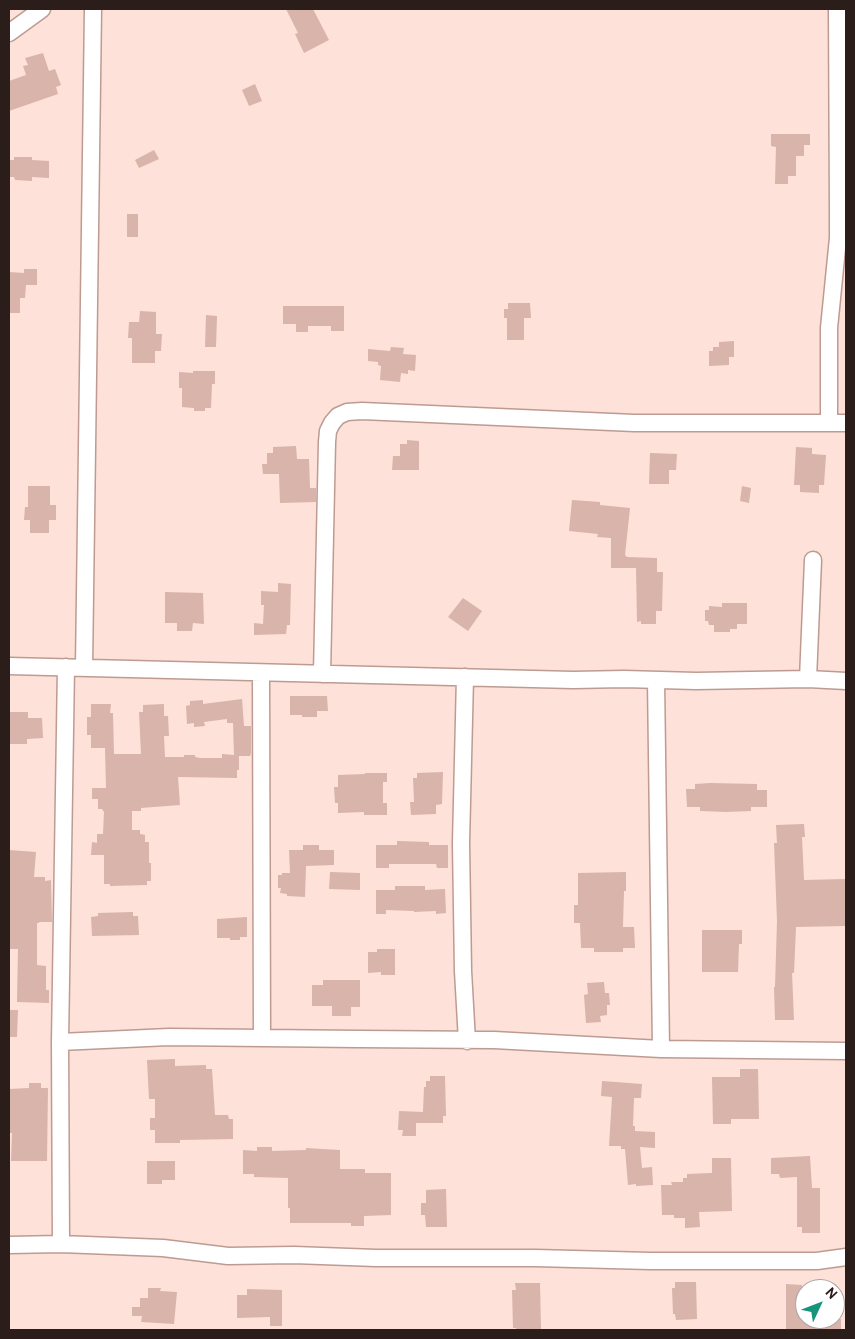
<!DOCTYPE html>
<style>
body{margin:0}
#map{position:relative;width:855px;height:1339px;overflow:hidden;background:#fee1d9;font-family:Overpass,sans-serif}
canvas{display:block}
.frame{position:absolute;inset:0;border:10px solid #2b1e1a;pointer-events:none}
.north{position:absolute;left:795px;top:1279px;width:50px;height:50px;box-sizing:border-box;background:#fff;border:1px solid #aaa5a3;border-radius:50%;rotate:47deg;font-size:14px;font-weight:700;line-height:20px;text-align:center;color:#2b1e1a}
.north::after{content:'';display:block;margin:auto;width:18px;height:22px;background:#18947b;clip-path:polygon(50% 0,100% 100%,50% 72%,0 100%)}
</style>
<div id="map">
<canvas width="855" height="1339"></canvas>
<div class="frame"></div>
<div class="north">N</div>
</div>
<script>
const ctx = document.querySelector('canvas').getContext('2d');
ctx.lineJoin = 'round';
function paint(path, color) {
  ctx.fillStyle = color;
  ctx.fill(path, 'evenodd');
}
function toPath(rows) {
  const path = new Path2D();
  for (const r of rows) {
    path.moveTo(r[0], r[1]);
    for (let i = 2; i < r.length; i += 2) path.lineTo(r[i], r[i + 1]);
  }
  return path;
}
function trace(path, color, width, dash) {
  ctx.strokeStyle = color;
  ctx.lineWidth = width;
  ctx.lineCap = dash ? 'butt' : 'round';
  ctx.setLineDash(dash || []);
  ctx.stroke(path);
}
paint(toPath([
 [286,9,313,9,329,40,304,53,295,34,298,33],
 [43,53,49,71,55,69,61,85,56,87,58,94,9,111,9,81,26,75,23,66,28,65,25,58],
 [255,84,262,101,249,106,242,90],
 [771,134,810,134,810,145,804,145,804,156,796,156,796,176,788,176,788,184,775,184,776,147,771,146],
 [154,150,159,159,139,168,135,160],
 [14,157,32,157,32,160,49,161,49,178,32,177,32,181,15,180,14,177,9,177,9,160,14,160],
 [127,214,138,214,138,237,127,237],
 [24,269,37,269,37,285,26,285,25,298,20,298,20,313,9,313,9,272,24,273],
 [508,303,530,303,531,318,524,318,524,340,507,340,507,318,504,318,504,309,508,309],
 [283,306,344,306,344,331,331,331,331,326,308,326,308,332,296,332,296,324,283,324],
 [140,311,156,312,156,334,162,334,161,351,155,351,155,363,132,363,132,338,128,338,129,322,139,322],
 [206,315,217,316,216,347,205,347],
 [734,341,734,357,729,357,729,365,709,366,709,351,713,351,713,347,719,347,719,342],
 [391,347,404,348,403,354,416,355,415,371,408,370,408,374,401,373,400,382,380,380,381,366,378,365,378,362,368,361,368,349,390,351],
 [193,371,215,371,215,384,212,384,211,408,205,408,205,411,194,411,194,408,182,407,182,388,179,388,179,372,193,373],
 [407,440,419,441,419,470,392,470,393,456,400,456,400,444,407,444],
 [296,446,297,459,309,459,310,488,316,488,316,502,280,503,279,474,263,474,262,464,267,464,267,453,273,453,273,447],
 [796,447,812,448,812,454,826,455,824,485,819,485,819,493,800,492,800,485,794,485],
 [650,453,677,454,676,470,669,470,669,484,649,484],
 [28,486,50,486,50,505,56,505,56,520,49,520,49,533,30,533,30,520,24,520,25,507,28,507],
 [742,486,751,488,749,503,740,501],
 [572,500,600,502,600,505,630,508,625,555,627,557,657,558,657,572,663,572,662,611,656,611,656,624,641,624,641,621,637,622,636,568,611,568,611,538,597,537,598,534,569,531],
 [278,583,291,584,290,625,287,625,286,634,254,635,254,623,263,624,264,605,261,605,261,591,278,592],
 [165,592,203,593,204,624,193,623,192,631,177,631,177,623,165,623],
 [463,598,482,611,468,631,448,617],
 [722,603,747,603,747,624,737,624,737,629,730,629,730,632,714,632,714,625,709,625,708,621,705,621,705,610,709,610,709,606,722,607],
 [290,696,327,696,328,711,317,711,317,717,302,717,302,715,290,715],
 [242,699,244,726,251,726,251,753,250,756,239,756,239,770,237,770,237,778,178,777,180,805,141,808,141,811,132,811,132,830,140,830,140,834,145,835,145,842,149,842,149,863,151,863,151,881,147,881,147,885,110,886,110,884,104,884,104,855,91,855,92,842,97,843,97,834,103,834,104,812,102,809,98,809,98,799,92,799,92,788,106,788,105,748,91,748,91,735,87,735,87,717,91,717,91,704,111,704,110,713,113,713,114,754,141,754,139,712,143,712,143,705,164,704,164,716,168,716,169,736,164,736,165,757,184,757,184,755,195,755,195,757,200,758,222,758,222,754,234,755,233,723,227,723,227,719,204,722,205,726,194,727,194,723,187,724,186,706,190,705,190,701,203,700,203,704],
 [9,712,28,712,28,718,42,718,43,738,27,739,27,744,9,744],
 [443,772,442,804,436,805,436,814,411,815,410,802,414,802,413,778,417,778,417,773],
 [365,773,387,773,387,782,383,782,383,803,387,803,387,815,364,815,364,812,338,813,338,803,335,803,334,787,338,787,338,775,365,774],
 [710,783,757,784,757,790,767,790,767,807,751,807,751,811,726,812,700,811,700,807,687,807,686,789,695,789,695,784],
 [804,824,805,837,802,837,804,880,846,879,846,926,796,927,794,973,792,973,794,1020,775,1020,774,987,775,987,777,921,774,843,777,843,776,825],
 [397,841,429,842,429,845,448,845,448,868,437,868,436,864,389,864,389,868,376,868,376,845,397,845],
 [303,845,319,845,319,850,334,850,334,865,306,866,305,897,287,896,287,894,280,893,281,888,278,888,278,875,282,875,282,873,290,873,289,850,303,850],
 [9,850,36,852,34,877,45,877,45,881,51,880,52,922,39,922,39,923,37,923,37,965,46,966,46,990,49,990,49,1003,17,1002,18,949,9,949],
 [330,872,360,873,360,890,329,889],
 [626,872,626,891,624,891,623,927,634,927,635,948,623,948,623,952,594,952,594,948,581,948,580,923,574,923,574,905,578,905,578,873],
 [395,886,425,886,425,890,445,889,446,913,436,914,436,911,414,912,414,911,386,910,386,914,376,914,376,890,395,890],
 [133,912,133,916,138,916,139,935,92,936,91,917,98,916,98,913],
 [247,917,247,937,240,937,240,940,230,940,230,938,217,938,217,919],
 [702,930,742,930,742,944,739,944,738,972,702,972],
 [377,949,395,949,395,975,381,975,381,972,368,973,368,952,377,952],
 [323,980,360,980,360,1007,351,1007,351,1016,332,1016,332,1006,312,1006,312,985,323,985],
 [604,982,605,993,609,993,610,1005,607,1005,607,1015,600,1016,601,1022,586,1023,584,995,588,994,587,983],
 [9,1010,18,1010,17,1037,9,1037],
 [175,1059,175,1066,206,1065,206,1069,212,1069,215,1115,228,1115,229,1119,233,1119,233,1139,180,1140,180,1143,155,1143,155,1130,150,1130,150,1118,155,1118,155,1099,149,1099,147,1060],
 [740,1069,758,1069,759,1119,731,1119,731,1124,713,1124,712,1077,740,1077],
 [430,1076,445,1076,446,1116,443,1116,443,1123,416,1123,416,1136,402,1136,403,1130,398,1130,399,1111,423,1112,424,1087,426,1087,426,1081,430,1081],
 [602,1081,642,1084,641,1098,634,1098,633,1126,635,1126,635,1131,655,1132,655,1148,640,1147,642,1168,652,1167,653,1185,636,1186,636,1184,628,1185,625,1149,621,1149,621,1146,609,1146,612,1097,601,1096],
 [29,1083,41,1083,41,1088,48,1088,47,1161,11,1161,12,1133,9,1133,9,1089,29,1088],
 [257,1147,272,1147,272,1151,306,1150,306,1148,340,1150,340,1169,365,1169,365,1173,391,1173,391,1215,364,1216,364,1226,351,1226,351,1223,290,1223,290,1208,288,1208,288,1178,254,1177,254,1174,243,1174,243,1150,257,1151],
 [810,1156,812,1188,820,1188,820,1233,802,1233,802,1227,797,1227,797,1177,780,1178,779,1174,771,1174,771,1158],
 [712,1158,731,1158,732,1211,699,1212,700,1227,685,1228,685,1218,674,1218,674,1215,662,1215,661,1185,672,1185,671,1182,683,1182,683,1178,687,1178,687,1174,712,1173],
 [147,1161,175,1161,175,1180,162,1180,162,1184,147,1184],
 [446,1189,447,1227,426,1227,425,1215,421,1215,421,1203,426,1203,426,1190],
 [675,1282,696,1282,697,1319,676,1320,675,1314,673,1314,672,1288,675,1288],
 [515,1283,540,1283,541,1330,516,1330,516,1328,513,1328,512,1290,516,1290],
 [786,1284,802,1285,802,1302,805,1302,805,1319,841,1319,841,1330,786,1330],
 [148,1288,161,1288,160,1291,177,1292,174,1324,141,1322,142,1316,132,1316,132,1307,140,1307,140,1298,148,1298],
 [247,1289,282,1290,282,1326,270,1326,270,1317,237,1318,237,1295,247,1295]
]), '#d8b4ab');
const minor = toPath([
 [9,33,42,9],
 [829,423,829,328,838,238,838,213,837,9],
 [9,666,573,680,624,679,696,681,808,679,846,681],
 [84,667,93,9],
 [261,673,262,1038],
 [322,674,327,442,328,431,332,423,338,416,347,412,362,411,634,423,846,423],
 [465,677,461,843,463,971,467,1041],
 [808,679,813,560],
 [656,680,661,1049],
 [60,1042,169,1037,359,1039,494,1040,661,1049,846,1051],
 [61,1244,60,1042,66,667],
 [9,1245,61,1244,163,1248,228,1256,294,1255,376,1258,535,1258,650,1261,817,1261,846,1257]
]);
trace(minor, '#bd9b92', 19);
trace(minor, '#fff', 16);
</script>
